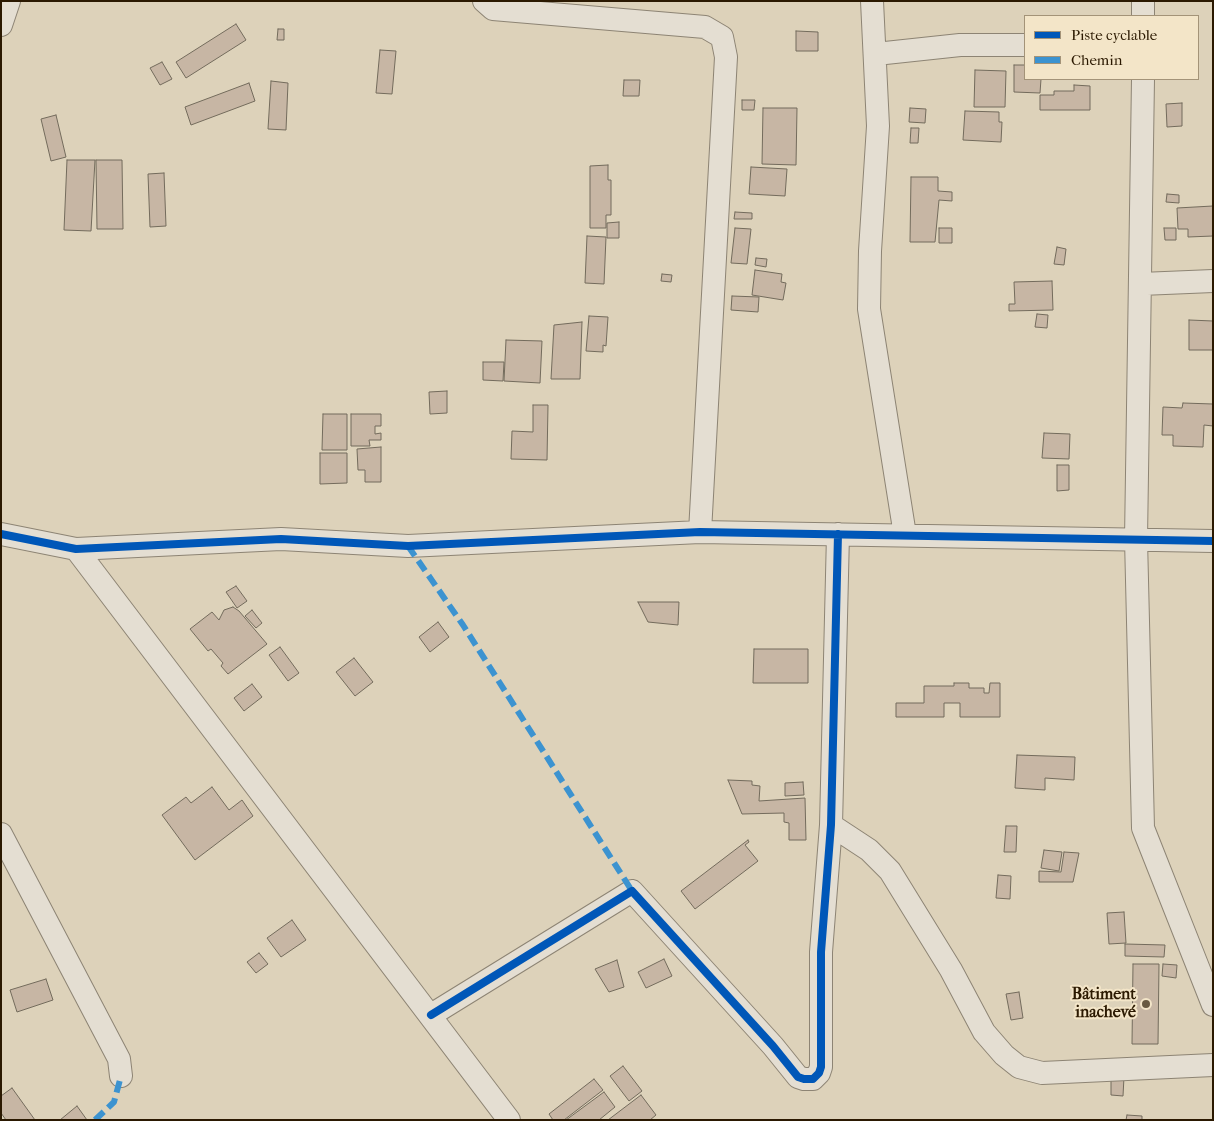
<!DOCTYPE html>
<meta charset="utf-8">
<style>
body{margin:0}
#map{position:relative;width:1214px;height:1121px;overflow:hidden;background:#ddd2ba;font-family:"IM FELL French Canon",serif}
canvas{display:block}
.frame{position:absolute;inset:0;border:2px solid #2b1901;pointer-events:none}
.legend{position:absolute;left:1024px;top:15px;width:175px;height:65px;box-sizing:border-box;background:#f3e5c8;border:1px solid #a39378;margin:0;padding:6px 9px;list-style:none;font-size:15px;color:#2b1901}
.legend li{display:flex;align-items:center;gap:10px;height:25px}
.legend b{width:25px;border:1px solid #a39378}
</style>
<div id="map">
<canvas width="1214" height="1121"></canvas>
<div class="frame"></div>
<ul class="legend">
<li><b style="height:6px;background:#0057b8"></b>Piste cyclable</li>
<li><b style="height:6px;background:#3c93d0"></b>Chemin</li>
</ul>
</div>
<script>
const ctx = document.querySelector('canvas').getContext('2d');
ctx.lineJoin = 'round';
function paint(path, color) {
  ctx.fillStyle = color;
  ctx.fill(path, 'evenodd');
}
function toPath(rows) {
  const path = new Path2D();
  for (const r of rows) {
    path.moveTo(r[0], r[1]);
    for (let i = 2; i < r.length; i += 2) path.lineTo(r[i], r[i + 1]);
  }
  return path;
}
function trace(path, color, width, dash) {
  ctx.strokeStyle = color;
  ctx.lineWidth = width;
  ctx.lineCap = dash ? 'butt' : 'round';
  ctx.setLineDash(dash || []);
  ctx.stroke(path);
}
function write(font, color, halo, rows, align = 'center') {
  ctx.font = font + ' "IM FELL French Canon",serif';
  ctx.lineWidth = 4;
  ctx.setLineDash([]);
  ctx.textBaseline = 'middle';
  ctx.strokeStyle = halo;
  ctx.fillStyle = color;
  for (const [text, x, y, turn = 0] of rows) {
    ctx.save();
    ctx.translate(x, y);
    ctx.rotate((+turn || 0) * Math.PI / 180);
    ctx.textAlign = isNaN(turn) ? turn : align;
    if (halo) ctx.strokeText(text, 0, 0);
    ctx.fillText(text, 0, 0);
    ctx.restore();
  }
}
const building = toPath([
 [236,24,246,40,186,78,176,62,236,24],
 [278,29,284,29,284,40,277,40,278,29],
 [796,31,818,32,818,51,796,51,796,31],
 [380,50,396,51,392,94,376,93,380,50],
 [162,62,172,79,160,85,150,68,162,62],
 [1014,65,1025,65,1025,79,1041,79,1040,93,1014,92,1014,65],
 [975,70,1006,71,1005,107,974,107,975,70],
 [624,80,640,80,639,96,623,96,624,80],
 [271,81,288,83,286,130,268,129,271,81],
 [249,83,255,101,191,125,185,107,249,83],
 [1074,85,1090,86,1090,110,1040,110,1040,95,1054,95,1054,91,1074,91,1074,85],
 [742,100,755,100,754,110,742,110,742,100],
 [1182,103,1182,126,1167,127,1166,104,1182,103],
 [763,108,797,108,796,165,762,164,763,108],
 [910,108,926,109,925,123,909,122,910,108],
 [965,111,999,112,999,122,1002,122,1001,142,963,140,965,111],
 [56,115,66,157,51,161,41,119,56,115],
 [911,128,919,128,918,143,910,143,911,128],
 [67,160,95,160,91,231,64,230,67,160],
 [96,160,122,160,123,229,97,229,96,160],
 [608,165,608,180,611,180,611,215,606,215,606,228,590,228,590,166,608,165],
 [751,167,787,169,785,196,749,194,751,167],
 [164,173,166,226,150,227,148,174,164,173],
 [911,177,938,177,938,191,952,192,952,201,939,200,935,242,910,242,911,177],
 [1167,194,1179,195,1179,203,1166,202,1167,194],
 [1213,206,1213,236,1188,237,1188,229,1178,229,1177,208,1213,206],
 [735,212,752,213,752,219,734,219,735,212],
 [619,222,619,238,607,238,607,223,619,222],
 [735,228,751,229,747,264,731,263,735,228],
 [939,228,952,228,952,243,939,243,939,228],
 [1164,228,1176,228,1176,240,1165,240,1164,228],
 [587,236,606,237,604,284,585,283,587,236],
 [1057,247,1066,249,1064,265,1054,264,1057,247],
 [756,258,767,259,766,267,755,265,756,258],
 [755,270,782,274,781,282,786,283,783,300,752,295,755,270],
 [662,274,672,275,671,282,661,281,662,274],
 [1052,281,1053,310,1009,311,1009,304,1015,304,1014,282,1052,281],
 [732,296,759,297,758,312,731,310,732,296],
 [1037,314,1048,315,1047,328,1035,327,1037,314],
 [589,316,608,317,606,346,603,345,603,352,586,351,589,316],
 [1189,320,1213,321,1213,350,1189,350,1189,320],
 [582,322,580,379,551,379,554,325,582,322],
 [506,340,542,341,540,383,504,381,506,340],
 [483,362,504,362,503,381,483,380,483,362],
 [447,391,447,413,430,414,429,392,447,391],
 [1183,403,1213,404,1213,426,1204,425,1203,447,1173,446,1173,435,1162,435,1163,407,1182,408,1183,403],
 [533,405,548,405,547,460,511,459,512,431,533,432,533,405],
 [323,414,347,414,347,450,322,450,323,414],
 [351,414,381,414,381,426,375,426,375,434,381,433,381,440,369,440,370,446,351,446,351,414],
 [1044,433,1070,434,1069,459,1042,458,1044,433],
 [381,447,381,482,365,482,365,470,358,470,357,449,381,447],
 [320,453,347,453,347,483,320,484,320,453],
 [1057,465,1069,465,1069,490,1057,491,1057,465],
 [236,586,247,601,237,608,226,592,236,586],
 [638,602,679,602,678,625,648,622,638,602],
 [233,607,239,611,267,644,228,674,221,666,223,663,211,649,208,651,190,629,212,612,219,620,224,610,233,607],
 [252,610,262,623,256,628,245,616,252,610],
 [438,622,449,637,430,652,419,637,438,622],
 [280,647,299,673,288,681,269,655,280,647],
 [754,649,808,649,808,683,753,683,754,649],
 [354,658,373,682,355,696,336,672,354,658],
 [954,683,969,683,969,688,984,688,984,693,989,693,990,683,1000,683,1000,717,960,717,960,703,944,703,944,717,896,717,896,703,924,703,924,686,954,686,954,683],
 [252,684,262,697,244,711,234,698,252,684],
 [1017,755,1075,757,1074,780,1045,778,1045,790,1015,788,1017,755],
 [728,780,752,781,752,785,760,786,759,801,805,798,806,840,789,840,789,823,784,822,784,813,742,814,728,780],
 [803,782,804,795,785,796,785,783,803,782],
 [212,787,229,810,242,800,253,816,195,860,162,815,186,797,191,803,212,787],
 [1006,826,1017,826,1016,852,1004,852,1006,826],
 [748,840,749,842,745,845,758,861,695,909,681,891,748,840],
 [1044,850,1062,852,1059,871,1041,868,1044,850],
 [1064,852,1079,853,1073,882,1039,882,1039,871,1061,872,1064,852],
 [998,875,1011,876,1010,899,996,898,998,875],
 [1124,912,1126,943,1109,944,1107,913,1124,912],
 [292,920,306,940,281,957,267,938,292,920],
 [1125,944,1165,945,1164,957,1125,956,1125,944],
 [259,953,268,964,256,973,247,962,259,953],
 [664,959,672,976,646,988,638,972,664,959],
 [617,960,624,987,609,992,595,969,617,960],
 [1133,964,1159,964,1158,1044,1132,1044,1133,964],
 [1163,964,1177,965,1176,978,1162,976,1163,964],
 [46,979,53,1000,17,1012,10,990,46,979],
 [1019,992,1023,1018,1011,1020,1006,994,1019,992],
 [623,1066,642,1091,629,1101,610,1076,623,1066],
 [1111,1077,1124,1077,1123,1096,1111,1095,1111,1077],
 [594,1079,603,1090,564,1120,553,1120,549,1114,594,1079],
 [12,1088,35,1120,6,1120,1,1113,1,1096,12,1088],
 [604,1092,615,1107,599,1120,566,1120,604,1092],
 [641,1095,656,1115,650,1120,608,1120,641,1095],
 [77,1106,87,1120,60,1120,77,1106],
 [1127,1115,1142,1116,1142,1120,1126,1120,1127,1115]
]);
paint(building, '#c7b6a4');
trace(building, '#736b5c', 1);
const street = toPath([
 [484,1,493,9,705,27,722,37,726,57,700,532],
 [872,1,878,126,870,251,869,309,905,535],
 [1143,16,1143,1],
 [1,25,9,1],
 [876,54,960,45,1025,45],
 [1143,79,1136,539,1143,828,1213,1005],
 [1141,284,1213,281],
 [1,534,76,549,281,539,408,546,700,532,1213,541],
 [76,549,509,1120],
 [831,825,869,850,890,871,951,970,984,1032,1004,1055,1019,1067,1042,1073,1213,1065],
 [1,834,119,1059,121,1076],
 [431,1015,632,891,773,1046,798,1077,804,1079,813,1079,819,1073,821,1067,821,952,831,825,838,534]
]);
trace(street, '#8d8474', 24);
trace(street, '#e4ded2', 22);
trace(toPath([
 [408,546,463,625,632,891],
 [95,1120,114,1102,121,1076]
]), '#3c93d0', 6, [12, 6]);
trace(toPath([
 [1,534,76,549,281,539,408,546,700,532,1213,541],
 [431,1015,632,891,773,1046,798,1077,804,1079,813,1079,819,1073,821,1067,821,952,831,825,838,534]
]), '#0057b8', 8);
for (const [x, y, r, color] of [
 [1146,1004,5,"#695a42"]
]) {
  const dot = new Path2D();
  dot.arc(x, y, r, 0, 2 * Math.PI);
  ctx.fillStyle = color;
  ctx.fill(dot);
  trace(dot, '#f3e5c8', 2);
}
write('bold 16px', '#2b1901', '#f3e5c8', [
 ["Bâtiment",1136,995],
 ["inachevé",1136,1013]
], 'right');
</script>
